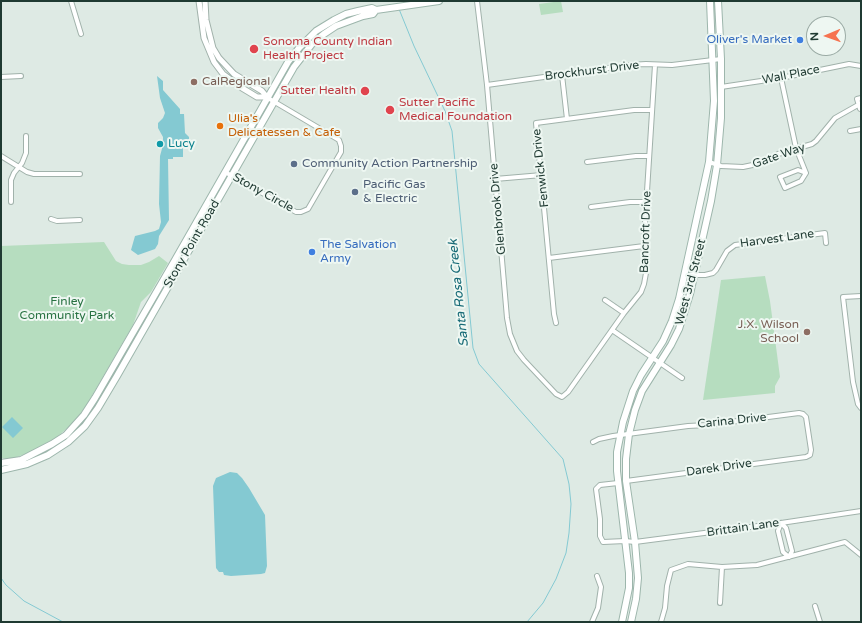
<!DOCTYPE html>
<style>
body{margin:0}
#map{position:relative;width:862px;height:623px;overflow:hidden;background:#deeae4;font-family:"Varela Round",sans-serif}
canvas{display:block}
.frame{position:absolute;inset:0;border:2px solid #1f3a32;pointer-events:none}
.north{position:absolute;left:806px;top:16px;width:40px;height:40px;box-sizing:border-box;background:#eef7f2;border:1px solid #9baba5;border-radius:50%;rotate:268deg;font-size:11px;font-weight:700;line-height:16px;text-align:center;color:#1f3a32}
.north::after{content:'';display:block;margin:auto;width:14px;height:18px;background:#f67350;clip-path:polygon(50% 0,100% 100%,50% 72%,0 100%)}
</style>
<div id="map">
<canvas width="862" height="623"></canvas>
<div class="frame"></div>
<div class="north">N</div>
</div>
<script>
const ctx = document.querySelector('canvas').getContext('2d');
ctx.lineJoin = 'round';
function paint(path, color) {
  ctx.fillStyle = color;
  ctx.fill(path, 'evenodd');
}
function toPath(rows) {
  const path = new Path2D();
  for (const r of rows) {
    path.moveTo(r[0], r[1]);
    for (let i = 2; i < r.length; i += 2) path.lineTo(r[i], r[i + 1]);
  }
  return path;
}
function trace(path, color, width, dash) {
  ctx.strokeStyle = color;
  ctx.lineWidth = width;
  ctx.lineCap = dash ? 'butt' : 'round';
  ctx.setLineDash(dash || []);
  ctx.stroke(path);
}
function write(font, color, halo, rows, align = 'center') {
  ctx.font = font + ' "Varela Round",sans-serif';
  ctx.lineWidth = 4;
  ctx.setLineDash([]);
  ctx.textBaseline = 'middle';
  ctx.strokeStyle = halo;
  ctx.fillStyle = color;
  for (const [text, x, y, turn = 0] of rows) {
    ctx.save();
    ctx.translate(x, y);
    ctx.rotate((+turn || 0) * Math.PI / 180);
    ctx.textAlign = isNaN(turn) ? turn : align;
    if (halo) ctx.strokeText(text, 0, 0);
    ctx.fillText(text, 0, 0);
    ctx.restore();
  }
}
paint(toPath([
 [561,1,563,12,541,15,539,4],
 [104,242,116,261,122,264,129,265,141,265,149,262,159,256,168,263,151,292,141,302,133,325,86,406,74,422,57,437,28,453,14,458,7,459,1,458,1,246],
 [765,276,770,301,780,377,775,386,775,393,703,400,721,280]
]), '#b6ddbf');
paint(toPath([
 [157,76,163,81,163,90,180,109,180,114,184,114,185,133,189,137,189,143,183,147,183,157,173,157,173,159,168,159,169,220,159,236,158,244,155,249,138,255,131,250,135,236,155,231,159,229,161,222,159,204,160,156,163,145,163,137,158,128,158,123,163,118,165,113,160,98],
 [12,417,23,428,13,438,2,427],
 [230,472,237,473,242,478,249,488,265,515,267,566,265,573,261,574,231,576,224,575,223,572,219,572,216,568,213,486,216,478]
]), '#84c9d2');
trace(toPath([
 [399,9,414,46,445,111,452,131,473,348,479,364,563,459,569,484,571,504,569,533,566,553,556,579,543,603,527,622],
 [1,578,6,585,24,601,63,622]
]), '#84c9d2', 1);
const minor = toPath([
 [71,1,81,34],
 [477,1,487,85,507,318,510,334,517,351,524,360,556,394,562,397,568,392,624,313,641,292,644,284,646,273,644,246,645,223,655,65],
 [562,75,567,119],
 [1,77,21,76],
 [781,78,796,148,806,173,801,181,785,188,780,177,798,170,806,173],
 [487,85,629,65,646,64,672,65,721,59],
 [721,87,781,78,849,64,861,66],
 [861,98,857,99,860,109,861,109],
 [850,131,861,129],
 [1,156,27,172,34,174,80,174],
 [587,162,636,156,649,156],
 [709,162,721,166,743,167,762,163,778,154,812,144,816,141,835,118,858,105],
 [225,172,296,212,301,212,308,209,341,152,341,146,339,140,268,98],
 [495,179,542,175],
 [11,202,11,180,14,173,22,163,26,153,26,136],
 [591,207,630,202,647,202],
 [51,219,57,221,80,220],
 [549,258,644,246],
 [685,275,705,275,713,273,716,270,727,251,735,245,825,233,826,243],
 [861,296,843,297,853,382,858,404,861,408],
 [605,300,624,313],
 [556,323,554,314,536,123,634,110,652,110],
 [612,330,682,378],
 [593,442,599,439,613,436,688,426,707,425,799,413,803,414,806,417,811,450,810,455,806,457,626,481],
 [618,483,600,485,596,489,600,519,600,536,603,542,625,541,635,542,781,523,861,511],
 [781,523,786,528,792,551,789,557,783,552,778,531,781,523],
 [720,603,722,567],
 [815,606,820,622],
 [592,622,598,608,601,587,597,576],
 [661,622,665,608,667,586,671,570,688,564,722,567,757,565,845,542,861,555]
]);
const tertiary = toPath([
 [199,1,204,38,214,62,223,74,242,88,257,97,262,97,266,96],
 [205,1,206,20,213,48,219,58,234,74,262,91,267,97]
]);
const secondary = toPath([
 [376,10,439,1],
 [1,463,21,460,52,444,66,435,84,415,95,398,175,260,288,62,299,48,316,31,334,20,346,14,358,11,372,8,376,10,373,14,363,16,336,26,324,34,312,44,294,67,117,376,98,408,85,426,68,442,48,455,27,464,1,470],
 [622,622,629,588,629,573,617,471,617,452,623,422,633,391,641,375,663,341,672,321,679,299,709,162,714,101,710,1],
 [631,622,636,599,638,578,635,542,626,481,626,459,629,434,635,410,642,391,671,345,679,329,690,294,711,201,717,165,721,118,721,59,718,1]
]);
trace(minor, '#a1b2ab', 6);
trace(tertiary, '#a1b2ab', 7);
trace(secondary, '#9db6ac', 8);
trace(minor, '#fff', 4);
trace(tertiary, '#fff', 5);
trace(secondary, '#fff', 6);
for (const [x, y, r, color] of [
 [800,40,4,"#3f7fe0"],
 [254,49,5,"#e0444e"],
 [194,82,4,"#8d6e63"],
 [365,91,5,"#e0444e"],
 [390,110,5,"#e0444e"],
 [220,126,4,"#e8710a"],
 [160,144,4,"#0f9aa8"],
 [294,164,4,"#5c6f8a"],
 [355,192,4,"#5c6f8a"],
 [312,252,4,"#3f7fe0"],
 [807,332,4,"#8d6e63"]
]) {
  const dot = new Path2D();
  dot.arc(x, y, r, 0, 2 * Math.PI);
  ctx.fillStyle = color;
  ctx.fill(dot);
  trace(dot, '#eef7f2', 1.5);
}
write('12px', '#366cbe', '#eef7f2', [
 ["Oliver's Market",792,40],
 ["The Salvation",320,245,"left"],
 ["Army",320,259,"left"]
], 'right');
write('12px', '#be3a42', '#eef7f2', [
 ["Sonoma County Indian",263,42],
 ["Health Project",263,56],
 ["Sutter Health",356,91,"right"],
 ["Sutter Pacific",399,103],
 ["Medical Foundation",399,117]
], 'left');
write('12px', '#1f3a32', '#eef7f2', [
 ["Brockhurst Drive",592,71,-7],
 ["Wall Place",791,75,-11],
 ["Gate Way",779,156,-19],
 ["Fenwick Drive",541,168,-96],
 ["Stony Circle",263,193,29],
 ["Glenbrook Drive",498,209,-95],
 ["Bancroft Drive",646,232,-88],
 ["Harvest Lane",777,239,-8],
 ["Stony Point Road",192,244,-60],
 ["West 3rd Street",691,282,-75],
 ["Carina Drive",732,421,-6],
 ["Darek Drive",719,468,-8],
 ["Brittain Lane",743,528,-8]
]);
write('12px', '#785e54', '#eef7f2', [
 ["CalRegional",202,82],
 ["J.X. Wilson",799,325,"right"],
 ["School",799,339,"right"]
], 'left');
write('12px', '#c56008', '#eef7f2', [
 ["Ulia's",228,119],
 ["Delicatessen & Cafe",228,133]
], 'left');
write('12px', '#0d838f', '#eef7f2', [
 ["Lucy",168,144]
], 'left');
write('12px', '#4e5e75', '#eef7f2', [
 ["Community Action Partnership",302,164],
 ["Pacific Gas",363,185],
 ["& Electric",363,199]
], 'left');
write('12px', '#287242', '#eef7f2', [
 ["Finley",67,302],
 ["Community Park",67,316]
]);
write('italic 13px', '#186b77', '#eef7f2', [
 ["Santa Rosa Creek",459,293,-96]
]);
</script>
